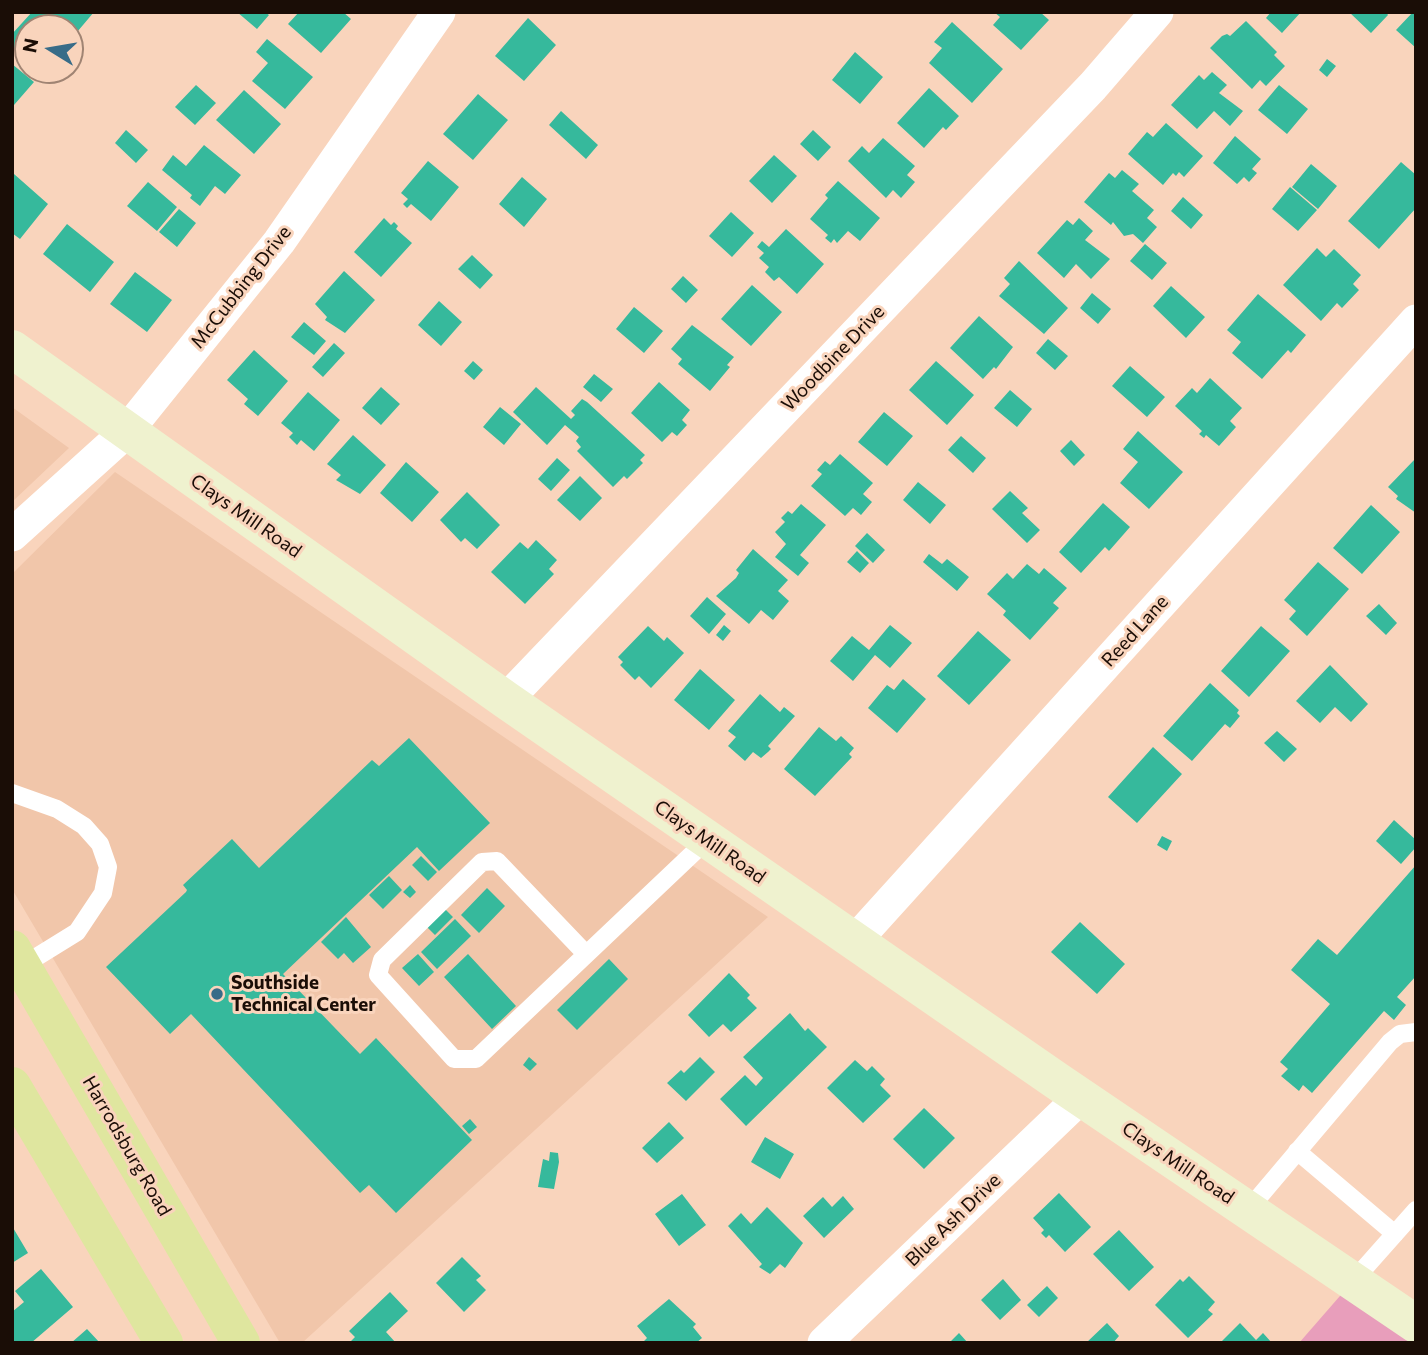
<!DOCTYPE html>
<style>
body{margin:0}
#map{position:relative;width:1428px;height:1355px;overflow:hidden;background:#f9d4bc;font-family:Commissioner,sans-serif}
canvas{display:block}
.frame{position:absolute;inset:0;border:14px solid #1a0d06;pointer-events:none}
.north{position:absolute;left:14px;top:14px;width:70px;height:70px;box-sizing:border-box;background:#f9d4bc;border:2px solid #a08473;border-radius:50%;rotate:281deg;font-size:19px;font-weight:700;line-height:28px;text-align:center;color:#1a0d06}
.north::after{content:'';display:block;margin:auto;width:24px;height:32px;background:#386c88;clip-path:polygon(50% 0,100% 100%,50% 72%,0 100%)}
</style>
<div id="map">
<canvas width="1428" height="1355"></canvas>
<div class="frame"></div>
<div class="north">N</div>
</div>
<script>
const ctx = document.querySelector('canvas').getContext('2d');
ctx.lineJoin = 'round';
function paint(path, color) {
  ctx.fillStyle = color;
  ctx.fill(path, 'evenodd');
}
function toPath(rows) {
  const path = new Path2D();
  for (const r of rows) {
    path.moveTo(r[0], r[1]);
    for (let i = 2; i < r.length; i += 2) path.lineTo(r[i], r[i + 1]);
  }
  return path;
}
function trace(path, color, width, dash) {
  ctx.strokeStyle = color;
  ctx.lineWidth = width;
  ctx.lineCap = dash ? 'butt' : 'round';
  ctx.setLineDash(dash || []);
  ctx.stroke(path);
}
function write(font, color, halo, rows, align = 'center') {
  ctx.font = font + ' Commissioner,sans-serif';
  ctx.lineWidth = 6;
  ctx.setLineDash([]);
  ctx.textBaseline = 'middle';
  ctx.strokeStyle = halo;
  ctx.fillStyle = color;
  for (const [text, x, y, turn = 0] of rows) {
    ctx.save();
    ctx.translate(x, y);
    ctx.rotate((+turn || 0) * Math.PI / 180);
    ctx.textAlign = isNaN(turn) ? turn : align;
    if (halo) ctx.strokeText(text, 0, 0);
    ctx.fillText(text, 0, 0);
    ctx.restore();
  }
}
paint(toPath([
 [12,407,69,448,12,502],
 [115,472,768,917,302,1343,280,1343,12,889,12,574]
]), '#f1c6aa');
paint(toPath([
 [1353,1281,1416,1343,1299,1343]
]), '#e89ebb');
paint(toPath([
 [32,12,94,12,72,38,82,48,73,57,70,55,70,28,28,28,28,60,12,46,12,34],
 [237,12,265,12,269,15,257,29],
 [299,12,343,12,351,19,321,53,288,24],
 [994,12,1040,12,1049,20,1021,50,993,25,1000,17],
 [1271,12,1301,12,1282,33,1266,18],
 [1349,12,1386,12,1388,15,1371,33],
 [1413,12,1416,12,1416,48,1396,30],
 [528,18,556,45,524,81,495,56],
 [1246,21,1277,52,1274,55,1285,66,1266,86,1260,80,1252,89,1210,48,1222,36,1227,34,1230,36],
 [952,22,1003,69,972,103,929,63,942,48,934,42],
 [267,39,313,77,285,109,252,81,268,63,256,52],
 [855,52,883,77,860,104,832,80],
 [1327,59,1336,66,1327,77,1319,70],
 [12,64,34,82,14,105,12,103],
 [1212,72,1227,85,1219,93,1243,111,1230,126,1214,111,1197,129,1171,105,1199,75,1204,80],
 [196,85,216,103,195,125,175,107],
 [1279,85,1308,109,1287,134,1258,110],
 [929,88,959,116,946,130,943,127,924,148,897,123],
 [244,90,281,124,254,154,216,120],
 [478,94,508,120,473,160,443,134],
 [561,111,598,145,586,159,549,125],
 [1166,123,1203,156,1184,177,1179,172,1176,176,1173,173,1163,185,1128,154,1147,132,1153,137],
 [126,130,148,150,136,163,115,143],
 [813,130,831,147,818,161,800,144],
 [1235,136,1261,159,1252,169,1257,173,1249,182,1244,177,1237,184,1213,163],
 [883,138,915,166,907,175,915,182,901,198,893,190,886,198,848,161,862,146,869,153],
 [204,145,241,175,225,194,215,186,200,206,190,198,192,195,162,170,173,155,186,166],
 [774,155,797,176,772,203,749,181],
 [428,161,459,187,431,221,411,204,407,208,403,204,408,199,401,193],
 [1401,162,1416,175,1416,208,1379,249,1348,221],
 [1311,164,1337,186,1318,209,1292,187],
 [1122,170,1139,184,1132,191,1154,210,1147,218,1157,227,1143,243,1133,234,1124,236,1113,222,1111,225,1084,202,1109,173,1115,178],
 [14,174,48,204,20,239,12,233],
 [522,177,547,199,524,227,499,204],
 [838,181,880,218,860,241,848,231,837,243,834,239,831,243,825,238,828,235,810,219,828,198,825,195],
 [148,182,177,207,157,231,127,206],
 [1290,187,1317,210,1298,231,1272,209],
 [1183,197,1203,215,1191,229,1171,211],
 [179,209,196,223,177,247,159,232],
 [731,212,754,233,732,257,709,236],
 [384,218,391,225,394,222,398,226,396,229,412,243,381,277,354,252],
 [1079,218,1093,231,1085,240,1110,259,1091,279,1076,264,1064,278,1037,253,1067,220,1073,225],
 [67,224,114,262,90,292,43,254],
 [786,229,824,264,797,294,779,277,774,281,765,272,769,267,759,258,764,253,757,247,762,241,769,247],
 [1145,244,1167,263,1152,280,1130,261],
 [1317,248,1326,257,1334,249,1361,275,1353,284,1359,290,1342,308,1337,303,1321,321,1283,285],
 [472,255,493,275,480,289,458,269],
 [1019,261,1068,308,1044,334,999,296,1010,284,1004,278],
 [344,271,375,300,345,333,325,320,327,317,315,304],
 [135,272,172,300,147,332,110,304],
 [683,276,698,290,686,303,671,289],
 [752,285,782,312,751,346,721,319],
 [1171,286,1205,317,1186,338,1153,306],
 [1092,293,1111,309,1098,324,1080,308],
 [1258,294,1306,335,1291,353,1288,350,1262,379,1232,353,1241,342,1227,330],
 [439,301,462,322,441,346,418,325],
 [634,307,663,331,644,353,616,329],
 [979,316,1013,347,996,369,994,367,983,379,950,348],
 [304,322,326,341,314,355,291,337],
 [692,325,734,357,727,365,730,367,710,391,678,364,682,359,671,349],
 [1048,339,1068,356,1055,370,1036,353],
 [334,343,345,353,323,377,312,367],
 [254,350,288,381,258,416,244,404,248,399,227,380],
 [473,361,483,370,474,380,464,371],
 [936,361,974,395,947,425,909,390],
 [1130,366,1165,397,1147,417,1112,386],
 [594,374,613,389,601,402,583,387],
 [1210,378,1242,408,1230,421,1236,427,1219,446,1206,435,1204,438,1199,434,1202,431,1175,406,1192,388,1197,393],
 [659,382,690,410,682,420,687,425,677,436,672,432,662,442,631,413],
 [381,387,400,404,381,425,362,408],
 [536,387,571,419,575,415,571,411,582,399,587,402,645,455,640,460,643,463,627,479,624,476,613,487,577,451,581,447,576,441,579,437,565,425,547,445,513,412],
 [1010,390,1032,409,1017,427,994,408],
 [308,392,340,420,314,451,301,440,297,445,289,437,293,433,281,423],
 [500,407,521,424,504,445,483,427],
 [884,412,913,436,887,466,858,442],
 [1138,431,1183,472,1149,509,1120,483,1138,462,1123,449],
 [353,435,386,465,360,494,336,480,341,475,327,464],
 [961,436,986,458,973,473,948,450],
 [1071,440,1085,455,1074,466,1060,451],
 [840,454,873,483,863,494,872,502,861,515,853,508,845,516,811,486,822,474,817,470,825,461,830,465],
 [557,458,570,470,551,491,538,479],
 [1416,458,1416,513,1396,499,1398,496,1388,487],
 [406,462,439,492,412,522,380,493],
 [580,476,602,498,580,521,557,500],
 [918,482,946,505,930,524,903,500],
 [1010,491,1028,508,1022,513,1040,530,1027,543,992,509],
 [467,492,500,525,477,549,465,538,461,542,440,520],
 [1103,503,1130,527,1109,551,1105,547,1081,573,1059,552],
 [801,504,826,525,800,555,809,563,798,576,775,557,786,544,775,532,785,522,781,518,788,511,792,514],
 [1371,505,1400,532,1362,574,1333,548],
 [867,533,885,550,873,563,855,546],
 [536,540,557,560,549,569,554,574,525,604,491,572,520,542,528,549],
 [753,549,788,580,778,591,789,601,773,620,761,610,749,624,716,596,736,578,739,573,736,570],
 [857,551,869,563,860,573,847,562],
 [929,554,942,564,947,559,969,577,957,591,923,562],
 [1318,562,1349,589,1307,636,1289,619,1296,611,1284,600],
 [1027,564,1039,574,1044,568,1067,588,1053,603,1059,608,1030,640,1003,615,1006,611,987,594,1007,573,1013,579],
 [707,597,726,614,709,634,690,616],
 [1379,604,1397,623,1386,635,1366,616],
 [724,625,731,631,723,641,716,635],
 [890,625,912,643,890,668,875,655,853,681,830,661,852,636,869,650],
 [648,626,664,641,667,637,684,653,651,688,639,676,635,680,620,665,623,662,618,657],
 [1261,626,1290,651,1249,697,1221,671],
 [978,631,1011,660,969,705,937,676],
 [1330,665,1368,704,1351,722,1335,707,1320,723,1296,701],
 [700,669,735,700,709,730,674,700],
 [903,679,926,699,897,733,868,708,887,685,894,690],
 [1210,683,1239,710,1237,713,1240,716,1230,728,1225,724,1192,761,1163,736],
 [760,694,780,712,784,707,795,716,768,746,771,749,768,752,761,758,753,752,745,761,728,746,736,737,728,731],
 [819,727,836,741,841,736,854,748,849,754,852,757,815,796,784,769],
 [1277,731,1297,749,1284,762,1264,743],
 [409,738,490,823,439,871,417,847,283,974,360,1054,376,1038,472,1140,396,1213,369,1185,360,1193,191,1014,170,1034,106,967,186,892,187,890,183,885,232,839,259,868,372,760,379,766],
 [1153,747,1182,774,1137,823,1108,797],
 [1394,820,1416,840,1416,847,1401,864,1376,841],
 [1162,836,1172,841,1167,851,1157,845],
 [421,856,437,872,428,881,412,865],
 [1416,865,1416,976,1397,997,1406,1005,1394,1020,1384,1011,1312,1093,1303,1085,1299,1091,1281,1076,1288,1069,1280,1062,1330,1004,1291,970,1318,939,1337,955],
 [389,876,402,890,383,909,369,895],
 [410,885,416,892,410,898,403,892],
 [487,888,505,906,479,933,461,915],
 [442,906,453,917,435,935,424,924],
 [346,917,371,947,353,963,344,953,338,959,321,942],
 [455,919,471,936,437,969,421,952],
 [1080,922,1125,964,1097,994,1051,952],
 [418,954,434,972,419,986,402,968],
 [468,954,516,1006,492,1029,444,977],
 [609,959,628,979,577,1030,557,1010],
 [729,973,750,995,747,998,757,1008,731,1032,723,1024,709,1037,688,1015],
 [790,1013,805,1031,808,1028,827,1047,746,1126,720,1099,745,1075,756,1086,763,1078,743,1057],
 [529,1057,537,1064,530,1071,523,1065],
 [700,1057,715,1072,686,1101,667,1083,681,1070,684,1073],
 [855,1060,867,1071,872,1066,885,1079,880,1085,891,1096,863,1123,827,1088],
 [924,1108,955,1138,924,1169,893,1139],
 [470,1119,477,1127,469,1134,462,1126],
 [669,1122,684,1138,657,1163,642,1148],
 [765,1137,794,1154,780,1179,751,1162],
 [550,1152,558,1153,559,1162,554,1189,538,1187,543,1159,549,1161],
 [1059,1193,1091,1227,1065,1252,1049,1235,1046,1238,1041,1233,1044,1230,1033,1218],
 [682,1194,706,1225,679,1246,655,1214],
 [843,1196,854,1209,824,1238,803,1216,823,1197,832,1207],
 [767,1207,803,1243,785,1268,780,1264,770,1274,759,1267,762,1264,728,1226,741,1213,751,1224],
 [12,1226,28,1253,12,1263],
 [1119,1230,1154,1267,1129,1291,1093,1254],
 [462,1257,481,1276,476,1280,486,1290,464,1312,436,1283],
 [41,1269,73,1307,31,1343,14,1343,12,1312,24,1302,15,1291],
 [1189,1276,1215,1302,1208,1310,1213,1314,1188,1338,1155,1305,1180,1279,1183,1282],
 [1003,1279,1021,1300,1000,1320,981,1300],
 [1047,1286,1058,1298,1039,1317,1027,1305],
 [390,1292,408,1311,386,1332,396,1343,349,1343,355,1337,349,1331],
 [669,1299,696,1324,693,1327,702,1338,696,1343,642,1343,647,1338,637,1326],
 [1107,1323,1119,1336,1113,1343,1086,1343],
 [1240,1323,1256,1340,1263,1333,1272,1343,1220,1343],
 [87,1329,100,1343,71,1343],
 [959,1333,968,1343,949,1343]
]), '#36b99c');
trace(toPath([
 [12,793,57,809,84,826,100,844,108,867,103,893,77,932,22,966],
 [586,954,497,861,482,862,382,960,378,975,454,1059,476,1059,707,840],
 [1297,1151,1395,1234],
 [1248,1210,1390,1042,1400,1034,1416,1032],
 [1353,1281,1416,1210]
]), '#fff', 18);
trace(toPath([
 [12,535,126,432,279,242,439,12],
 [506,700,1093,86,1157,12],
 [854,942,1416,321],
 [824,1343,1081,1097]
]), '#fff', 33);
trace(toPath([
 [12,349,506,700,1057,1081,1416,1324]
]), '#eff2cf', 38);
trace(toPath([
 [12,949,241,1343],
 [12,1086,164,1343]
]), '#dfe69f', 38);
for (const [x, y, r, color] of [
 [217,994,7,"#386c88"]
]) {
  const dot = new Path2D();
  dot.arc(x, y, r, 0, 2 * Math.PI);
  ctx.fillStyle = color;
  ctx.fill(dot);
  trace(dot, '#f9d4bc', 2.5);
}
write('19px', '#1a0d06', '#f9d4bc', [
 ["McCubbing Drive",241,287,-52],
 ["Woodbine Drive",833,358,-46],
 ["Clays Mill Road",246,516,35],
 ["Reed Lane",1135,631,-48],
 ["Clays Mill Road",710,842,35],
 ["Harrodsburg Road",127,1146,60],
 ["Clays Mill Road",1178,1163,34],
 ["Blue Ash Drive",953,1220,-44]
]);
write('bold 19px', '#1a0d06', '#f9d4bc', [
 ["Southside",231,983],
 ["Technical Center",231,1005]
], 'left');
</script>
